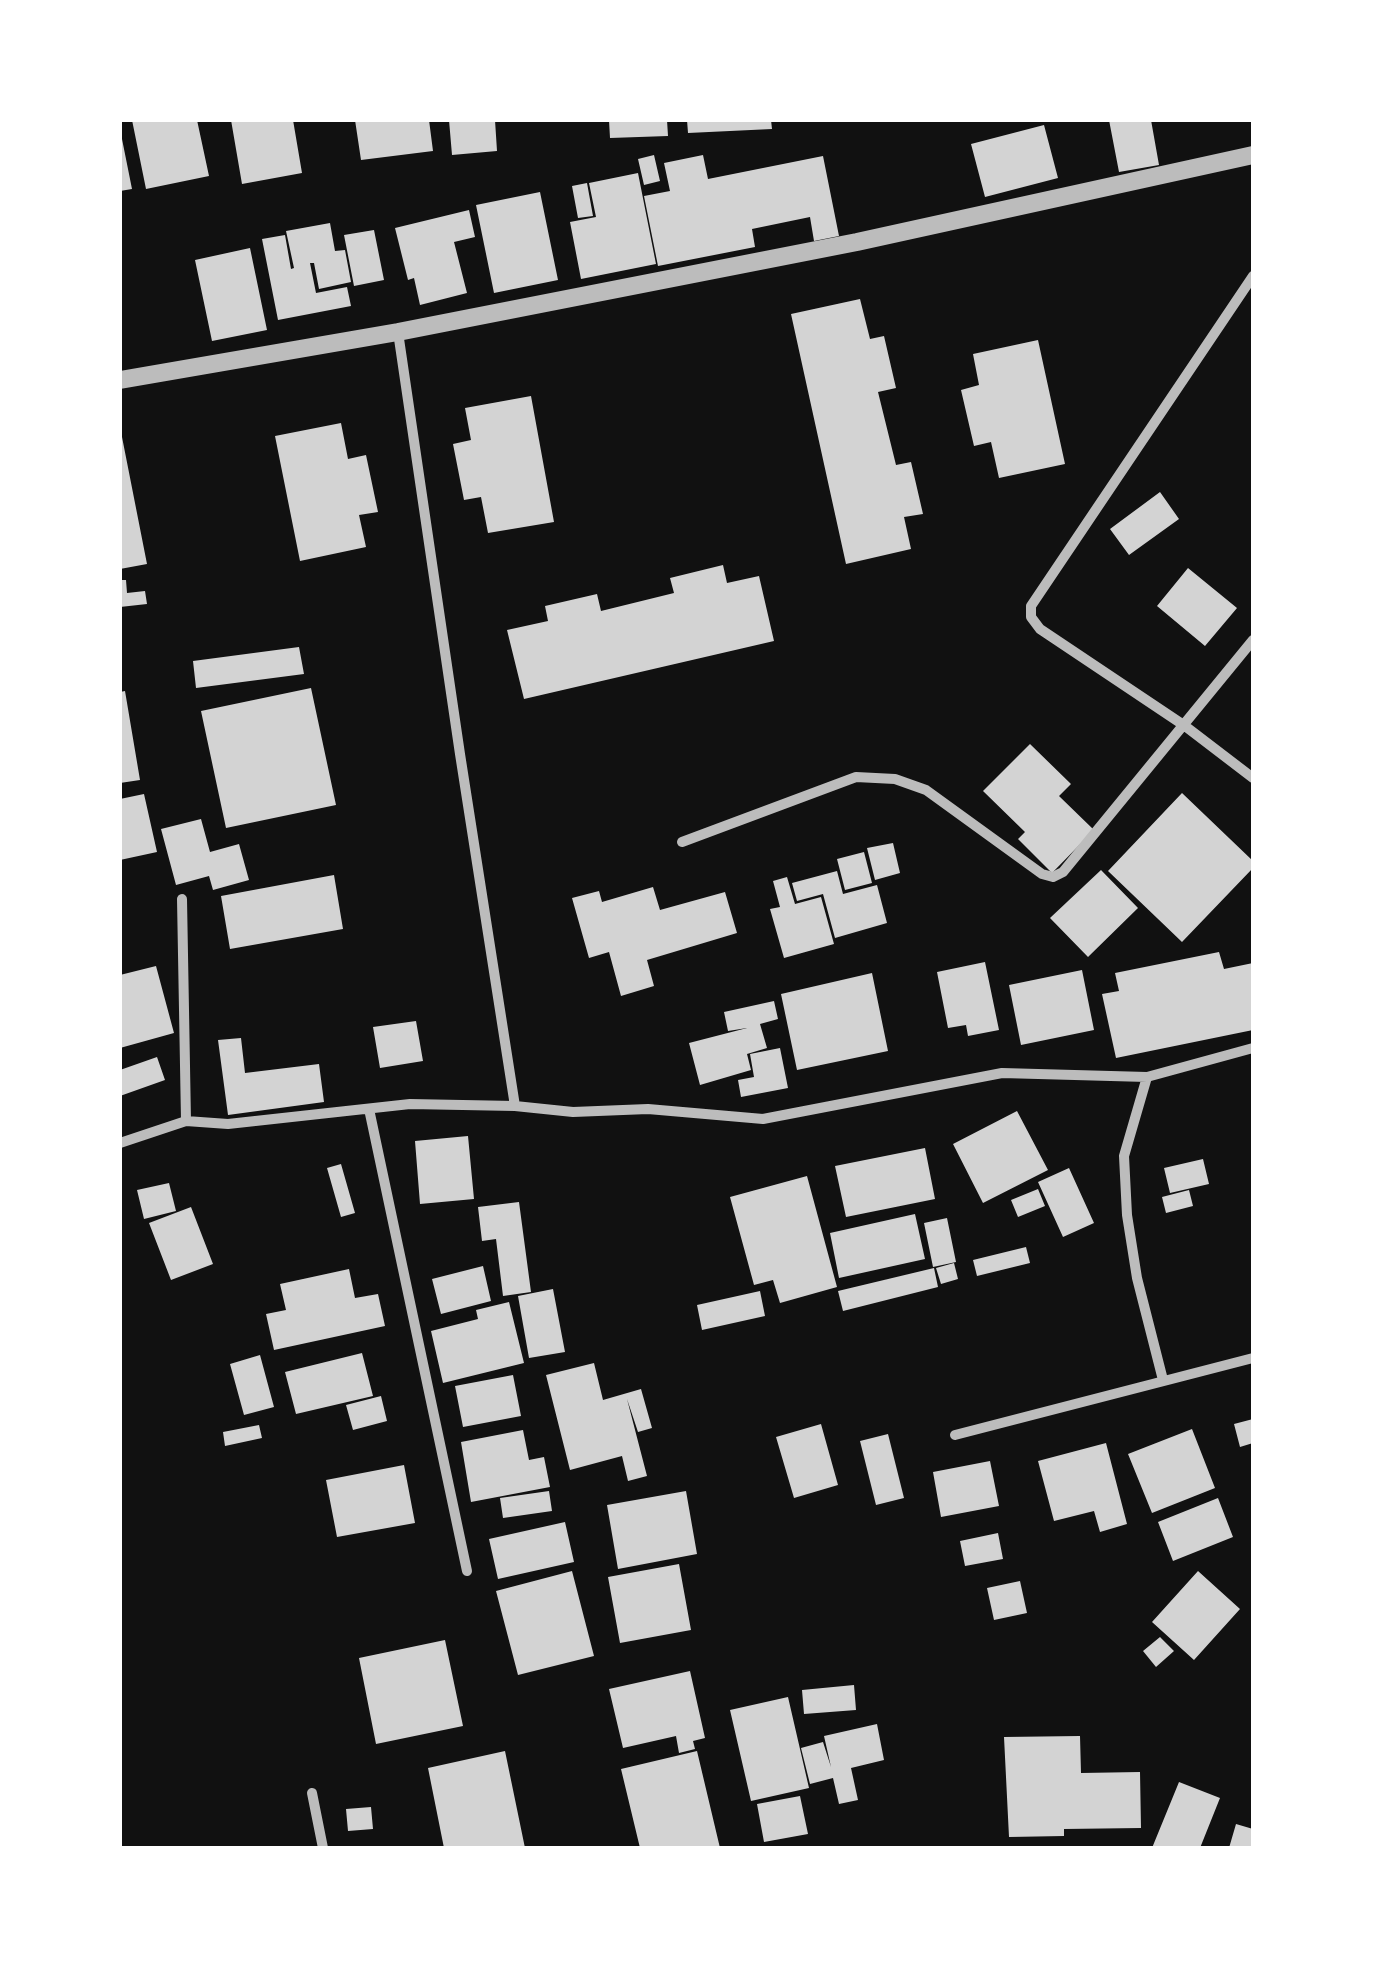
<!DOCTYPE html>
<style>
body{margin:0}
#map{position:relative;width:1373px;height:1968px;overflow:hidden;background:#111;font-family:"Sofia Sans Condensed",sans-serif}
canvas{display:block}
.frame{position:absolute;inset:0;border:122px solid #fff;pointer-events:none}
</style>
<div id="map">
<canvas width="1373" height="1968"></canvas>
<div class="frame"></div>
</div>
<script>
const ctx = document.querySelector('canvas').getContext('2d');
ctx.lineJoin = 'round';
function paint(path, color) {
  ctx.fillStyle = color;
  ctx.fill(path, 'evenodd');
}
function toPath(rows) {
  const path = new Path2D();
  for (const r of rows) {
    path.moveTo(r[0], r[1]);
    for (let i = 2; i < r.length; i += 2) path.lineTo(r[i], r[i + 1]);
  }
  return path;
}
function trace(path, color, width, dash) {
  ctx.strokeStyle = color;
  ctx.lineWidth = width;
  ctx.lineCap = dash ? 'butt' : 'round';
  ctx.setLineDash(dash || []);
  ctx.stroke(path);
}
paint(toPath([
 [132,120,197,120,209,176,146,189],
 [231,120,293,120,302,173,242,184],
 [355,120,429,120,433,151,361,160],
 [449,120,495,120,497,151,452,155],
 [609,120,667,120,668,136,610,138],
 [687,120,771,120,772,129,688,133],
 [1109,120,1151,120,1159,165,1119,172],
 [1044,125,1058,178,985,197,971,144],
 [122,139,132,189,120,191,120,140],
 [654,155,660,181,644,185,638,159],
 [703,155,708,179,823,156,839,236,814,241,810,217,752,229,755,247,658,266,644,196,670,191,664,163],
 [638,173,656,264,581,279,570,222,596,217,589,183],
 [587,183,593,216,578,218,572,186],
 [540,192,558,280,494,293,476,205],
 [469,210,475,237,454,242,467,293,420,305,414,278,408,280,395,228],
 [330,223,335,251,345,250,351,282,319,289,314,263,310,263,316,293,347,287,351,306,278,320,262,239,285,235,291,269,294,268,286,231],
 [374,230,384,280,354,286,344,235],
 [250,248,267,330,212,341,195,260],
 [860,299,870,339,884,336,896,388,878,392,896,465,911,462,923,514,904,517,911,549,846,564,791,314],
 [1038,340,1065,464,999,478,991,442,974,446,961,390,979,385,973,354],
 [531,396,554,522,488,533,481,497,464,500,453,444,471,440,465,408],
 [341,423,348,459,366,455,378,512,359,515,366,547,300,561,275,436],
 [120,437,122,437,147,564,120,569],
 [1160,492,1179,519,1129,555,1110,529],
 [723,565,727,583,759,576,774,641,524,699,507,630,548,621,545,606,597,594,601,611,674,593,670,578],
 [1188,568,1237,608,1205,646,1157,606],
 [120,580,126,580,127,593,145,591,147,604,120,607],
 [299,647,304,674,196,688,193,661],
 [311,688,336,805,226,828,201,711],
 [125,691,140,780,120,783,120,692],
 [1030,744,1071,784,1059,796,1094,830,1052,873,1018,839,1025,832,983,791],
 [1182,793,1253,861,1253,868,1182,942,1108,871],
 [144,794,157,852,120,860,120,799],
 [201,819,210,852,239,844,249,880,213,890,209,876,176,885,161,829],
 [893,843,900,873,875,880,867,848],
 [864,852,872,883,845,890,837,859],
 [1101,870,1138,908,1088,957,1050,918],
 [837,871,843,894,877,885,887,923,835,938,823,894,797,901,792,883],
 [334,875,343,929,230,949,221,896],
 [787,877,795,904,821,897,834,944,784,958,770,909,780,907,773,881],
 [653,887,660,910,725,892,737,933,647,960,654,986,621,996,609,952,589,958,572,898,599,891,602,902],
 [1219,952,1224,969,1253,963,1253,1030,1116,1058,1102,994,1119,991,1115,973],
 [985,962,999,1030,968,1036,966,1025,948,1028,937,972],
 [156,966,174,1033,120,1048,120,975],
 [1082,970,1094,1030,1021,1045,1009,985],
 [872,973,888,1051,797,1070,781,994],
 [774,1001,778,1019,760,1024,767,1048,747,1054,751,1070,700,1085,689,1043,747,1028,728,1031,724,1012],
 [416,1021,423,1061,380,1068,373,1027],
 [241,1038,245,1073,319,1064,324,1102,228,1115,218,1040],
 [780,1048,788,1088,741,1097,738,1080,754,1077,750,1054],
 [157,1057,165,1080,120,1096,120,1070],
 [1017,1111,1048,1170,983,1203,953,1144],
 [468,1136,474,1199,420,1204,415,1141],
 [925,1148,935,1199,846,1217,835,1166],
 [1203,1159,1209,1184,1170,1193,1164,1168],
 [341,1164,355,1213,341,1217,327,1168],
 [1069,1168,1094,1223,1063,1237,1038,1182],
 [807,1176,837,1287,780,1303,773,1280,754,1285,730,1197],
 [169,1183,176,1211,144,1219,137,1190],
 [1038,1189,1045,1206,1018,1217,1011,1200],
 [1189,1190,1193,1206,1166,1213,1162,1197],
 [519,1202,531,1292,503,1296,496,1239,482,1241,478,1207],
 [191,1207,213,1264,171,1280,149,1223],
 [915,1214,925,1259,839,1278,830,1233],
 [947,1218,956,1262,933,1267,924,1223],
 [1026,1247,1030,1263,977,1276,973,1260],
 [954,1263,958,1279,941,1284,936,1268],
 [483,1266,491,1301,441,1314,432,1279],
 [934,1268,938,1287,843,1311,838,1291],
 [349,1269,355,1298,378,1294,385,1326,274,1350,266,1314,286,1310,280,1284],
 [553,1289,565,1352,529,1358,518,1296],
 [760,1291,765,1316,702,1330,697,1305],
 [509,1302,524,1363,443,1383,431,1331,478,1319,476,1310],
 [362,1353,373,1396,296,1414,285,1372],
 [260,1355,274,1407,244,1415,230,1364],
 [594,1363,603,1400,641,1389,652,1428,638,1432,627,1399,647,1476,628,1481,622,1456,570,1470,546,1375],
 [513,1375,521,1416,463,1427,455,1386],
 [381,1396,387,1421,353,1430,346,1405],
 [1253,1419,1253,1443,1240,1447,1234,1424],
 [821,1424,838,1485,794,1498,776,1437],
 [259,1425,262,1438,225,1446,223,1432],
 [1192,1429,1215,1488,1152,1513,1128,1454],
 [523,1430,529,1460,544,1457,550,1487,471,1502,461,1442],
 [888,1434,904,1498,876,1505,860,1441],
 [1106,1443,1127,1524,1100,1532,1094,1511,1054,1521,1038,1461],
 [990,1461,999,1506,941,1517,933,1472],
 [404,1465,415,1523,337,1537,326,1480],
 [549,1491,552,1511,503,1518,500,1498],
 [686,1491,697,1554,618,1569,607,1505],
 [1218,1498,1233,1537,1173,1561,1158,1522],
 [565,1522,574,1562,498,1579,489,1539],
 [998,1533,1003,1559,965,1566,960,1541],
 [679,1564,691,1630,620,1643,608,1577],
 [572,1571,594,1656,518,1675,496,1591],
 [1198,1571,1240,1609,1194,1660,1152,1622],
 [1020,1581,1027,1613,994,1620,987,1588],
 [1160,1637,1174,1651,1156,1667,1143,1651],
 [445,1640,463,1726,376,1744,359,1658],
 [690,1671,705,1738,693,1741,695,1749,679,1753,676,1736,623,1748,609,1689],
 [854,1685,856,1710,804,1714,802,1690],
 [788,1697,809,1788,751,1801,730,1710],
 [877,1724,884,1760,851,1768,858,1800,839,1804,833,1778,810,1784,801,1748,823,1742,831,1767,824,1736],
 [1080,1736,1081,1773,1140,1772,1141,1828,1064,1829,1064,1836,1009,1837,1004,1737],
 [505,1751,525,1848,444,1848,428,1768],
 [697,1751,720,1848,640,1848,621,1769],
 [1179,1782,1220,1798,1200,1848,1152,1848],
 [800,1796,808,1834,764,1842,757,1804],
 [371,1807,373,1829,348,1831,346,1809],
 [1236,1824,1253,1829,1253,1848,1229,1848]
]), '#d3d3d3');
trace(toPath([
 [1253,276,1031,606,1031,617,1040,629,1185,726,1253,778],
 [398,332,460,754,515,1106],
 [682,842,856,777,895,779,926,790,1042,874,1053,877,1063,872,1253,640],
 [182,899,186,1121],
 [1147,1077,1124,1156,1127,1215,1137,1278,1163,1380],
 [369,1109,467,1571],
 [120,1143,186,1121,228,1124,410,1104,515,1106,573,1112,648,1109,763,1119,1002,1073,1147,1077,1253,1048],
 [955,1435,1253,1358],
 [312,1793,323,1848]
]), '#bcbcbc', 10);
trace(toPath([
 [120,380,398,332,857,242,1253,155]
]), '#bcbcbc', 18);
</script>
